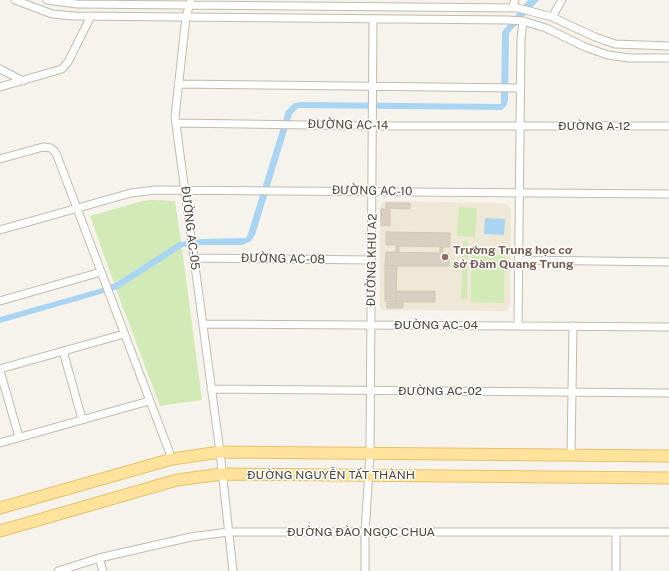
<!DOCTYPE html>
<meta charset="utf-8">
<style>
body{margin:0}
canvas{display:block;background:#f6f3ec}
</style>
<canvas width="669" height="571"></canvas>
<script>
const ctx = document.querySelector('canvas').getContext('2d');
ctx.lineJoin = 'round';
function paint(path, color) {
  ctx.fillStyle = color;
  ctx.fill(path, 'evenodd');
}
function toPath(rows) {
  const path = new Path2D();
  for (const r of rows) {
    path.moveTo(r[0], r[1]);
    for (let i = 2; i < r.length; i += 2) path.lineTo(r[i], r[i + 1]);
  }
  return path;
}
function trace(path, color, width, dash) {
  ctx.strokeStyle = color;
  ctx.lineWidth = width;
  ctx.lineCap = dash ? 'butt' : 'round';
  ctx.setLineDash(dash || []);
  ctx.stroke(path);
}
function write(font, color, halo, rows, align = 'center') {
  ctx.font = font + ' "Public Sans",sans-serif';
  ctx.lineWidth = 3;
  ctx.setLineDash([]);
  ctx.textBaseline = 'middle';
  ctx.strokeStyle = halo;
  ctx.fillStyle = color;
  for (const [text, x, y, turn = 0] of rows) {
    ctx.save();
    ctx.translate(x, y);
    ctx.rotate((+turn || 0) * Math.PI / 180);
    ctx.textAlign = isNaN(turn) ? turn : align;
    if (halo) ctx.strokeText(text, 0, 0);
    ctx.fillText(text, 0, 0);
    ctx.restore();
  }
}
paint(toPath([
 [386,201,503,203,509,206,511,209,510,305,509,309,505,311,384,310,380,308,380,207,382,203]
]), '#efe8d6');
paint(toPath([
 [153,200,175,201,181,242,114,283,90,216,143,201],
 [459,207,477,208,475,237,457,236],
 [463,241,468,241,467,299,461,299],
 [182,248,202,400,160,406,116,289],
 [471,254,505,255,504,303,471,302]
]), '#d2eab5');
paint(toPath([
 [528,0,539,0,509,33,508,101,506,106,502,110,298,108,292,114,255,235,251,241,242,245,202,245,183,247,118,289,0,323,0,317,99,289,115,283,179,242,202,239,246,238,248,234,286,111,294,103,301,102,501,104,502,32],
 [485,218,505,219,504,235,484,234]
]), '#a9d4f2');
const building = toPath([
 [386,203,410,203,410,209,386,208,386,203],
 [381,209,390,209,390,226,381,225,381,209],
 [386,232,450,233,450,247,399,246,399,252,396,252,396,245,386,245,386,232],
 [440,247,443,247,443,253,449,253,449,266,385,266,386,252,440,253,440,247],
 [385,266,397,266,396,302,385,301,385,266],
 [396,291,435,291,435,302,396,302,396,291],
 [387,303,403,303,403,308,387,308,387,303]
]);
paint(building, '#d8cfc1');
trace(building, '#d3c7b4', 1);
const minor = toPath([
 [15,0,52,14,74,16,508,20,523,21,546,28,585,47,608,55,629,58,669,58],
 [47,0,77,4,518,8,552,17,595,37,615,44,669,46],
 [191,0,186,17,175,117,220,452,233,571],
 [512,8,515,0],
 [552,17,562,0],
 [0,69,23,81],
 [178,84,520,88],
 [0,87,62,69,68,62,91,16],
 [176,123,373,126,669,126],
 [0,159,43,147,51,148,56,153,172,459],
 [0,230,131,193,155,190,669,194],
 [194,258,371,260],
 [518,260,669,262],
 [0,301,101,272],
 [203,324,669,327],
 [518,326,521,39,523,21],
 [63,351,82,419],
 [0,369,124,334],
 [0,371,19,437],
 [211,389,669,393],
 [0,443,149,401],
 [571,455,573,326],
 [99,558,103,571],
 [58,571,99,558,191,537,228,532,669,532],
 [365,571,365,533,370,453,373,19],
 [616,571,616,532]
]);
const primary = toPath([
 [0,508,172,459,220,452,669,456],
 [0,531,177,480,222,474,669,478]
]);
trace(minor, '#c2bbae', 9);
trace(primary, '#e6c16a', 13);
trace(minor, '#fff', 7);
trace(primary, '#ffe39c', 11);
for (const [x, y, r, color] of [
 [445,257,4,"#8d6e63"]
]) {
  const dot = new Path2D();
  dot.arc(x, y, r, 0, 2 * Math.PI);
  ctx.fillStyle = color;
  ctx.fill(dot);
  trace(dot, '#fff', 1.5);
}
write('12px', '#4b4439', '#fff', [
 ["ĐƯỜNG AC-14",348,125,1],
 ["ĐƯỜNG A-12",594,126],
 ["ĐƯỜNG AC-10",372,191,1],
 ["ĐƯỜNG AC-05",190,228,83],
 ["ĐƯỜNG AC-08",283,259,1],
 ["ĐƯỜNG KHU A2",372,260,-89],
 ["ĐƯỜNG AC-04",436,325],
 ["ĐƯỜNG AC-02",440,391],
 ["ĐƯỜNG NGUYỄN TẤT THÀNH",331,475],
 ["ĐƯỜNG ĐÀO NGỌC CHUA",361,532]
]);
write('bold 12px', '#785e54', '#fff', [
 ["Trường Trung học cơ",453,250],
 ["sở Đàm Quang Trung",453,264]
], 'left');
</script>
